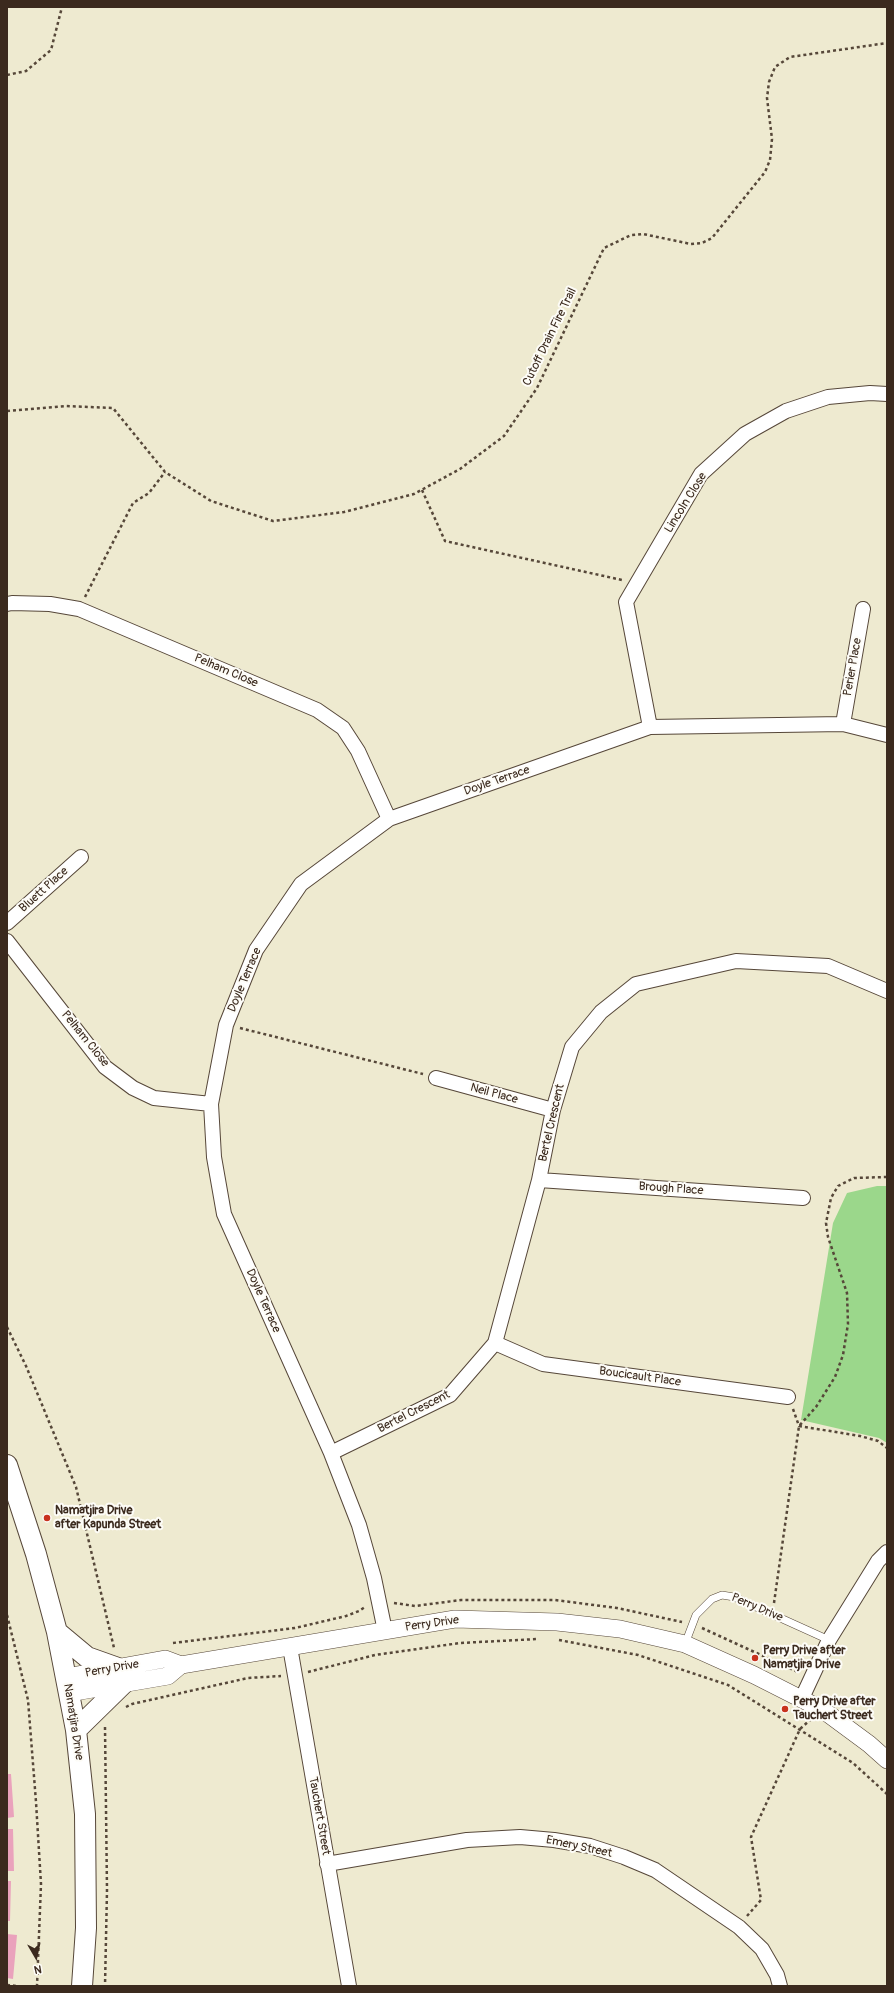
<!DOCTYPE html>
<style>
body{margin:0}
#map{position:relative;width:894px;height:1993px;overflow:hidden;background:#eeead0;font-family:Pangolin,sans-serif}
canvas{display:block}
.frame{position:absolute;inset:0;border:8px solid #3b2a1e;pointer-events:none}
.north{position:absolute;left:16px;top:1937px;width:40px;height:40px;-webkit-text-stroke:3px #fdfcf7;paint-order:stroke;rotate:171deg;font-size:11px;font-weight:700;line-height:16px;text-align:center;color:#3b2a1e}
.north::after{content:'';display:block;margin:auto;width:14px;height:18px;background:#3b2a1e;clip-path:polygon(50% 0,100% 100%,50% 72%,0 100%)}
</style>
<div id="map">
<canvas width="894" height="1993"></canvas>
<div class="frame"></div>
<div class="north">N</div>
</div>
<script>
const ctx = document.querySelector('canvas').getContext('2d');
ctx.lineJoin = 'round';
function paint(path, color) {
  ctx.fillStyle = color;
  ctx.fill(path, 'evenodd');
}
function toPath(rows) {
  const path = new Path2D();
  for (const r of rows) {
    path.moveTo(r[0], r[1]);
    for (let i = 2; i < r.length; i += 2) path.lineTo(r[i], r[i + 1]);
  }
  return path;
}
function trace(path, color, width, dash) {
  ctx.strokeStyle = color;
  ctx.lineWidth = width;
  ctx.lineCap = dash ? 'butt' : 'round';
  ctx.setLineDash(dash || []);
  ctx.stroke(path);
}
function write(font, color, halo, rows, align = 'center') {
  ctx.font = font + ' Pangolin,sans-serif';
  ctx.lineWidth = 4;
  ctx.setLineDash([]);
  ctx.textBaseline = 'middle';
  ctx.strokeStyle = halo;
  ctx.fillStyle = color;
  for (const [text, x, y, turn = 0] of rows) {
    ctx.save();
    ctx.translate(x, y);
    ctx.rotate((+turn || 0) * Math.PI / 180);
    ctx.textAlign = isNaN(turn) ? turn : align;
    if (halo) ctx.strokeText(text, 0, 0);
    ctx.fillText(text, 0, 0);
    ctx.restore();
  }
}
paint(toPath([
 [877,1186,887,1186,887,1443,879,1438,801,1420,833,1223,847,1193]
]), '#9bd78b');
paint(toPath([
 [7,1774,11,1774,14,1817,7,1818],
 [7,1829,13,1829,14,1871,7,1871],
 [7,1881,11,1881,10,1921,7,1921],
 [7,1934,17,1935,13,1979,7,1978]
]), '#eaa2bc');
const service = toPath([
 [685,1644,696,1615,712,1599,722,1595,734,1597,829,1640]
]);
const minor = toPath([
 [7,604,12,603,50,604,79,609,317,710,343,728,358,751,389,819],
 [843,724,863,609],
 [650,727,626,602,701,474,745,434,786,411,828,397,870,393,887,394],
 [7,923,81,857],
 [7,941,105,1067,133,1088,154,1098,211,1104],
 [436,1078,553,1110],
 [539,1180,803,1198],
 [495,1343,543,1364,788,1397],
 [331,1453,450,1395,495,1343,539,1180,553,1110,572,1047,601,1012,636,984,736,961,828,966,887,991],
 [385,1631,374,1578,359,1525,331,1453,224,1214,214,1157,211,1104,226,1025,256,950,301,884,389,819,650,727,843,724,887,735],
 [290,1647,349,1986],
 [802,1698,829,1640,878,1561,887,1552],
 [327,1864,467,1840,520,1837,554,1840,590,1846,624,1857,655,1870,739,1927,762,1949,777,1975,780,1986]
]);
const tertiary = toPath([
 [66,1677,165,1659,181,1665,455,1619,557,1622,620,1629,685,1644,754,1675,823,1710,869,1744,887,1760],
 [69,1693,168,1676,181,1665]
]);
const secondary = toPath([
 [7,1465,36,1554,57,1632,76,1730,85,1814,86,1928,82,1986],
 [57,1632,87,1657,118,1668],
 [76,1730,124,1683]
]);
trace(service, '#564739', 8);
trace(minor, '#564739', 16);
trace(tertiary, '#564739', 18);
trace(secondary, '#564739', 22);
trace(toPath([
 [7,75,26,71,51,50,62,7],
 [7,411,66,406,113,408,165,472,211,501,273,521,344,512,414,494,460,469,504,436,537,388,604,248,631,235,643,234,691,244,702,243,712,238,765,172,770,160,772,139,767,98,769,82,775,67,790,57,887,43],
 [422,490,445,541,622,580],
 [85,597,133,503,149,493,165,472],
 [240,1028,423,1074],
 [7,1327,26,1366,76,1487,114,1648],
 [793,1409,799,1426,860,1436,878,1441,887,1448],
 [394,1603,415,1606,461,1600,555,1600,617,1608,682,1622],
 [774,1603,799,1426,816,1407,835,1377,843,1355,848,1324,847,1293,828,1237,826,1223,831,1198,838,1186,854,1178,887,1177],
 [7,1615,28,1700,36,1802,41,1884,37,1986],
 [702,1628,798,1672],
 [559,1640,638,1655,728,1685,853,1763,887,1794],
 [173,1643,295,1628,346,1616,359,1611,365,1607],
 [308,1672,375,1655,460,1643,538,1639],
 [126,1707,132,1704,248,1678,281,1676],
 [105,1727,107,1890,105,1986],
 [747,1916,761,1900,751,1837,800,1729,810,1720],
 [7,1985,17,1986]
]), '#564739', 2.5, [3, 3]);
trace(service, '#fff', 7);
trace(minor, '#fff', 14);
trace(tertiary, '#fff', 17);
trace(secondary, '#fff', 20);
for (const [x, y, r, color] of [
 [47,1518,4,"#c8321e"],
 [755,1658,4,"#c8321e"],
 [785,1709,4,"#c8321e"]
]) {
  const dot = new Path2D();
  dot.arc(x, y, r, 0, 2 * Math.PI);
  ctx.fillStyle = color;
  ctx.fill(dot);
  trace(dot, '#fdfcf7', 1.5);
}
write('12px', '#3b2a1e', '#fdfcf7', [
 ["Cutoff Drain Fire Trail",550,337,-64],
 ["Lincoln Close",686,503,-58],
 ["Perier Place",853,667,-80],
 ["Pelham Close",226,671,23],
 ["Doyle Terrace",497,781,-19],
 ["Bluett Place",44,890,-42],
 ["Doyle Terrace",245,980,-67],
 ["Pelham Close",85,1039,51],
 ["Neil Place",494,1094,15],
 ["Bertel Crescent",552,1123,-77],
 ["Brough Place",671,1189,4],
 ["Doyle Terrace",263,1301,66],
 ["Boucicault Place",640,1377,8],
 ["Bertel Crescent",414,1412,-27],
 ["Perry Drive",757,1608,23],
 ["Perry Drive",432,1624,-8],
 ["Perry Drive",112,1669,-10],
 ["Namatjira Drive",73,1722,81],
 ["Tauchert Street",319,1816,80],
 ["Emery Street",579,1847,12]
]);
write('bold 12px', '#3b2a1e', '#fdfcf7', [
 ["Namatjira Drive",55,1511],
 ["after Kapunda Street",55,1525],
 ["Perry Drive after",763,1651],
 ["Namatjira Drive",763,1665],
 ["Perry Drive after",793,1702],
 ["Tauchert Street",793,1716]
], 'left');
</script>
